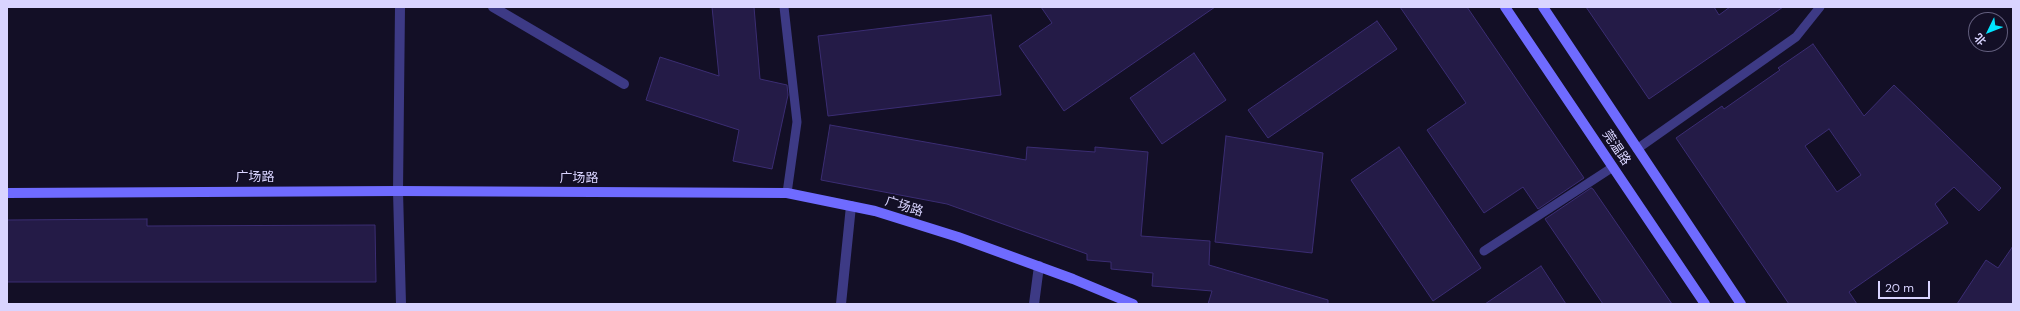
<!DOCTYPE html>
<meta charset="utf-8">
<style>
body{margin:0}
#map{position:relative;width:2020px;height:311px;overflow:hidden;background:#130f26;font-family:"DM Sans","Noto Sans SC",sans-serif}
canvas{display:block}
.frame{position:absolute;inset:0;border:8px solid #d9d4ff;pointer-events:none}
.north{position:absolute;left:1968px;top:12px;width:40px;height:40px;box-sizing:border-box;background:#130f26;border:1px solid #625e7d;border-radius:50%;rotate:227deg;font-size:11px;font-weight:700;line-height:16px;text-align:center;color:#d9d4ff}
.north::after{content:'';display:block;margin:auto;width:14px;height:18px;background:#00e5ff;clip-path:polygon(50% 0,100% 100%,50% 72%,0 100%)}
.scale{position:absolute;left:1878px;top:281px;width:52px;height:18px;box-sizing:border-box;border:2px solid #d9d4ff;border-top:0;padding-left:5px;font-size:12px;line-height:14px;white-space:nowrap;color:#d9d4ff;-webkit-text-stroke:3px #130f26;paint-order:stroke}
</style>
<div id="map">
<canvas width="2020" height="311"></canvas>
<div class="frame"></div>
<div class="north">北</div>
<div class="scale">20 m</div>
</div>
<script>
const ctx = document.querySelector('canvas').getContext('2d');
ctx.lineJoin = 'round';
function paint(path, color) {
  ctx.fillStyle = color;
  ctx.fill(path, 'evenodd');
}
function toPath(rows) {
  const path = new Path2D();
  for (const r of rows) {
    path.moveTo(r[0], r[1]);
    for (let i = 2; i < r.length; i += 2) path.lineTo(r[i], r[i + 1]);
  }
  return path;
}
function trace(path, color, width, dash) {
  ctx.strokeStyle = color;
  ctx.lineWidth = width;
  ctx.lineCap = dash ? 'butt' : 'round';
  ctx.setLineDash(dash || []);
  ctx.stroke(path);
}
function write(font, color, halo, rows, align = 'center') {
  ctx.font = font + ' "DM Sans","Noto Sans SC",sans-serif';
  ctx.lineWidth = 3.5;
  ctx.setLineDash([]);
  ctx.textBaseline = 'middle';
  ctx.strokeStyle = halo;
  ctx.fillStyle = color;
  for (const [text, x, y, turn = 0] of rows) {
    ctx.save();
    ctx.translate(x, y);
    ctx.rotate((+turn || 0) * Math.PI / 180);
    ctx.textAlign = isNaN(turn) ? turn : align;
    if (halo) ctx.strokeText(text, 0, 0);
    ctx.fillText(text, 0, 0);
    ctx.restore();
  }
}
const building = toPath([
 [712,7,754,7,760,79,787,85,788,95,772,169,733,161,739,130,646,100,660,57,719,76,712,7],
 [1041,7,1215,7,1064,111,1019,46,1052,23,1041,7],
 [1400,7,1467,7,1584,178,1538,209,1523,187,1484,213,1427,130,1466,103,1400,7],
 [1586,7,1714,7,1719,15,1730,7,1783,7,1649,99,1586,7],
 [991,15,1001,95,828,116,818,36,991,15],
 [1377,21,1397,49,1268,138,1248,110,1377,21],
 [1813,44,1864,116,1894,85,2001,188,1979,211,1954,187,1935,204,1948,223,1849,292,1857,304,1789,304,1676,138,1722,106,1724,109,1780,70,1778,68,1813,44],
 [1829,129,1861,175,1837,192,1805,146,1829,129],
 [1194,53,1226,100,1162,144,1130,98,1194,53],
 [830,125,1026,160,1027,147,1095,152,1095,147,1148,152,1141,236,1210,241,1209,265,1328,300,1328,304,1208,304,1212,291,1152,286,1153,273,1111,269,1111,262,1087,260,1087,254,947,204,821,180,830,125],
 [1226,136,1323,153,1312,253,1215,242,1226,136],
 [1399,147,1481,268,1433,301,1351,180,1399,147],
 [1591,188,1593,189,1672,304,1603,304,1545,219,1591,188],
 [147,219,147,226,375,225,376,282,7,282,7,220,147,219],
 [2013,246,2013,304,1957,304,1986,260,1998,268,2013,246],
 [1541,266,1566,304,1485,304,1541,266]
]);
paint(building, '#241b47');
trace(building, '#3b2d73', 1);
trace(toPath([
 [784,7,797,122,787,193],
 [1637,149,1796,37,1820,7],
 [1484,251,1613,167]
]), '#3d3a85', 9);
trace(toPath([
 [400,7,398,191,401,304],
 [493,7,624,84],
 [841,304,851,206],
 [1034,304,1039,266]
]), '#3d3a85', 10);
trace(toPath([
 [1505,7,1705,304],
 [1543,7,1741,304],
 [7,193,398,191,787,193,875,211,958,237,1073,279,1133,304]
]), '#6f6bff', 10);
write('13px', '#d9d4ff', '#130f26', [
 ["莞温路",1616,148,56],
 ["广场路",255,178],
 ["广场路",579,179],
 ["广场路",904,207,17]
]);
</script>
